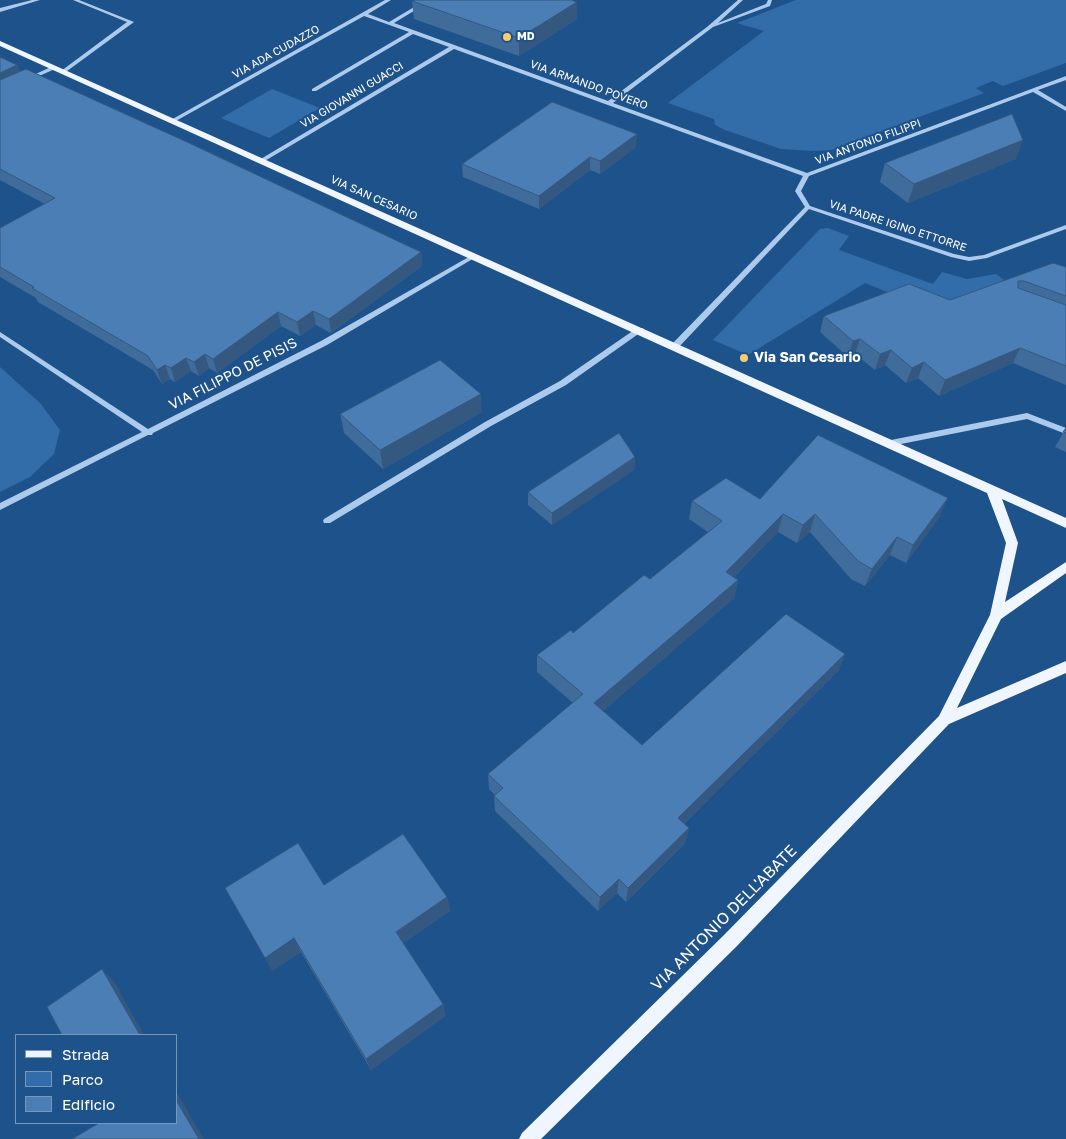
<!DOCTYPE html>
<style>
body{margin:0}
#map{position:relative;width:1066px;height:1139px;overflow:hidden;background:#1e528b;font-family:"Golos Text",sans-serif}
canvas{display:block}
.legend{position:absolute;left:15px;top:1034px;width:162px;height:90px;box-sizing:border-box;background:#1e528b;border:1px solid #7897b9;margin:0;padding:6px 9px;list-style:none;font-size:15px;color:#fff}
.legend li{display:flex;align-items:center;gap:10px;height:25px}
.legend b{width:25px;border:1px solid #7897b9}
</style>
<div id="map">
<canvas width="1066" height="1139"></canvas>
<ul class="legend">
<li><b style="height:6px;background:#f0f6ff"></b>Strada</li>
<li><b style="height:14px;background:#326ca9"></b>Parco</li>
<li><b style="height:14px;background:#4b7eb5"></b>Edificio</li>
</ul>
</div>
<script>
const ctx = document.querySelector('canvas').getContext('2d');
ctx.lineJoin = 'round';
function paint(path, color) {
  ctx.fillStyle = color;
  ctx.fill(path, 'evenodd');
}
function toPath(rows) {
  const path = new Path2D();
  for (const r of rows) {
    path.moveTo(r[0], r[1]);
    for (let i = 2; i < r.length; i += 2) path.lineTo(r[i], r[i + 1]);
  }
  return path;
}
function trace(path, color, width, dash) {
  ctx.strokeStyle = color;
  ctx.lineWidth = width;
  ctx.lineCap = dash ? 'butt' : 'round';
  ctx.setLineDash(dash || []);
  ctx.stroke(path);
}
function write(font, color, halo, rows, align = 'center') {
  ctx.font = font + ' "Golos Text",sans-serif';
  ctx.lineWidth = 4;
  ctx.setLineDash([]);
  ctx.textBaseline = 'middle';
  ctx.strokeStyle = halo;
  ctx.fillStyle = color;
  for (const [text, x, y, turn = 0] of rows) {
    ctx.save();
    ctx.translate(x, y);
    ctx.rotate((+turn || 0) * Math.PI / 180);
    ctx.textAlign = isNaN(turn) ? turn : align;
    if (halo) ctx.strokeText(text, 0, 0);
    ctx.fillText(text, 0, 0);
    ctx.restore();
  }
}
paint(toPath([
 [796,0,1066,0,1066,63,1003,86,993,81,976,88,984,93,831,150,813,151,781,149,725,130,715,125,714,119,668,103,764,31,737,23],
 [272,89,320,108,269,138,221,118],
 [828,228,849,236,839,250,933,284,942,272,967,279,996,274,1016,289,948,317,865,283,748,355,713,340,820,229],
 [0,367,41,404,60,430,54,454,30,477,0,492]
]), '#326ca9');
paint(toPath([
 [32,0,40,0,0,12,0,8,32,0],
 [73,0,79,0,134,22,63,74,61,73,61,71,127,22,73,0],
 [385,0,391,0,368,14,389,22,426,0,432,0,394,23,608,101,707,27,738,0,743,0,718,23,766,4,768,0,772,0,770,6,713,27,613,103,807,173,1066,76,1066,80,1038,90,1066,107,1066,111,1033,92,809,176,801,191,810,206,954,254,969,257,984,255,1066,225,1066,229,987,258,969,261,951,257,809,209,678,348,675,348,671,346,672,344,805,207,795,191,803,176,454,49,263,162,259,162,259,160,449,47,413,34,316,91,312,91,312,89,409,32,364,16,174,122,169,121,385,0],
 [53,66,56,68,55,69,30,80,25,79,53,66],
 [474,254,476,255,476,257,327,345,153,433,152,435,148,435,0,510,0,503,142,432,0,337,0,332,148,429,321,341,474,254],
 [637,328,643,328,644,330,566,385,491,426,330,523,324,523,323,521,324,519,485,422,560,381,637,328],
 [1027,413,1066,428,1066,434,1027,419,891,446,887,443,891,440,1027,413]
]), '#abcaec');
paint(toPath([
 [0,41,1066,518,1066,528,1002,499,1018,543,1005,602,1066,562,1066,573,1001,619,957,708,1066,661,1066,673,949,724,736,947,541,1139,519,1139,522,1133,724,935,939,716,990,615,1006,543,987,493,0,46,0,41]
]), '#f0f6ff');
paint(toPath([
 [412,1,577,19,519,56,414,19],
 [0,57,17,65,20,72,421,252,422,266,331,333,316,325,300,336,281,326,217,373,209,368,199,376,191,371,175,382,170,379,162,384,153,370,38,302,36,298,0,277,0,228,45,204,0,180],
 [636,147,600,174,590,170,539,209,463,177,462,164],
 [1016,159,908,203,880,182,885,163],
 [1066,267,1066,385,1013,363,939,396,918,378,906,383,885,365,875,370,855,354,848,357,820,332,824,316,950,300],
 [482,412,383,469,344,433,340,414],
 [1066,428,1066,452,1055,447],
 [635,457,634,470,552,525,528,505,528,492],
 [760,499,940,516,906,563,890,555,865,586,851,579,810,532,797,543,778,532,734,577,738,580,734,598,603,711,642,745,845,654,838,671,684,824,689,828,685,843,626,902,617,893,598,911,495,811,494,796,495,795,489,789,488,774,573,703,537,672,537,655,573,633,650,579,708,532,689,519,692,501],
 [324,885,447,897,450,911,403,943,443,1004,445,1016,371,1070,301,952,272,971]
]), '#406c9c');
paint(toPath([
 [577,2,577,19,519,56,519,38],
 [17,65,22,78,0,88,0,73],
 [637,134,636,147,600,174,600,161],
 [1023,140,1016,159,908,203,914,184],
 [590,157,590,170,539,209,539,196],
 [421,252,422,266,331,333,329,319],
 [313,311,316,325,300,336,297,322],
 [278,312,281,326,217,373,213,359],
 [860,339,855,354,848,357,853,341],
 [1020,348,1013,363,939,396,945,380],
 [891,350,885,365,875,370,880,354],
 [205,354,209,368,199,376,194,362],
 [186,358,191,371,175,382,171,368],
 [924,362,918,378,906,383,912,368],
 [165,365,170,379,162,384,157,370],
 [481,394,482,412,383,469,380,450],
 [635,457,634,470,552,525,552,513],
 [948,498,940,516,906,563,913,545],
 [783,514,778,532,722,589,726,572],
 [815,514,810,532,797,543,803,525],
 [897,537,890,555,865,586,872,569],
 [738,580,734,598,593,720,594,703],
 [845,654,838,671,675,833,678,818],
 [689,828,685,843,626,902,628,888],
 [619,879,617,893,598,911,600,897],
 [447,897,450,911,400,945,396,932],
 [294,938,301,952,272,971,265,958],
 [102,969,114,981,144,1035,140,1035],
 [443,1004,445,1016,371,1070,366,1059],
 [176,1091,204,1139,199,1139,176,1100]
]), '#34587f');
const building = toPath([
 [415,0,571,0,577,2,519,38,412,1,415,0],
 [0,57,17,65,0,73,0,57],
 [26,69,187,142,421,252,329,319,313,311,297,322,278,312,213,359,205,354,194,362,186,358,171,368,165,365,157,370,148,356,32,288,34,287,0,267,0,228,55,198,0,169,0,80,26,69],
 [552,102,637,134,600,161,590,157,539,196,462,164,552,102],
 [1012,114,1023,140,914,184,885,163,1012,114],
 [1053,263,1066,267,1066,296,1024,281,1018,281,1018,288,1066,305,1066,366,1020,348,945,380,924,362,912,368,891,350,880,354,860,339,853,341,824,316,909,284,950,300,1053,263],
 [440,360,481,394,380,450,340,414,440,360],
 [1066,428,1066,433,1063,432,1066,428],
 [619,433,635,457,552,513,528,492,619,433],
 [818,435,948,498,913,545,897,537,872,569,858,561,815,514,803,525,783,514,726,572,738,580,594,703,642,745,786,614,845,654,678,818,689,828,628,888,619,879,600,897,494,796,503,788,488,774,583,694,537,655,571,630,573,633,644,575,650,579,722,521,692,501,726,478,760,499,818,435],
 [403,834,447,897,396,932,443,1004,366,1059,294,938,265,958,225,888,298,843,324,885,403,834],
 [102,969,140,1035,62,1035,47,1007,102,969],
 [176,1100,199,1139,72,1139,99,1123,176,1123,176,1100]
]);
paint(building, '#4b7eb5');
trace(building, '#34587f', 1);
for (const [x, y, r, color] of [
 [507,37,5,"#facc6a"],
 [744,358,5,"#facc6a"]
]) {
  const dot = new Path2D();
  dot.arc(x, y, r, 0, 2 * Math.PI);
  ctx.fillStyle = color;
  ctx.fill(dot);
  trace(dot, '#1e528b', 2);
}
write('bold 11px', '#fff', '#1e528b', [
 ["MD",517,37]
], 'left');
write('11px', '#fff', '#1e528b', [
 ["VIA ADA CUDAZZO",276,52,-29],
 ["VIA ARMANDO POVERO",589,85,20],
 ["VIA GIOVANNI GUACCI",352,95,-31],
 ["VIA ANTONIO FILIPPI",868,142,-20],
 ["VIA SAN CESARIO",374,198,24],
 ["VIA PADRE IGINO ETTORRE",898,226,18]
]);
write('bold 14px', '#fff', '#1e528b', [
 ["Via San Cesario",754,358]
], 'left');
write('14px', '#fff', '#1e528b', [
 ["VIA FILIPPO DE PISIS",233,374,-27]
]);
write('16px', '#fff', '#1e528b', [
 ["VIA ANTONIO DELL'ABATE",724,918,-45]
]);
</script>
